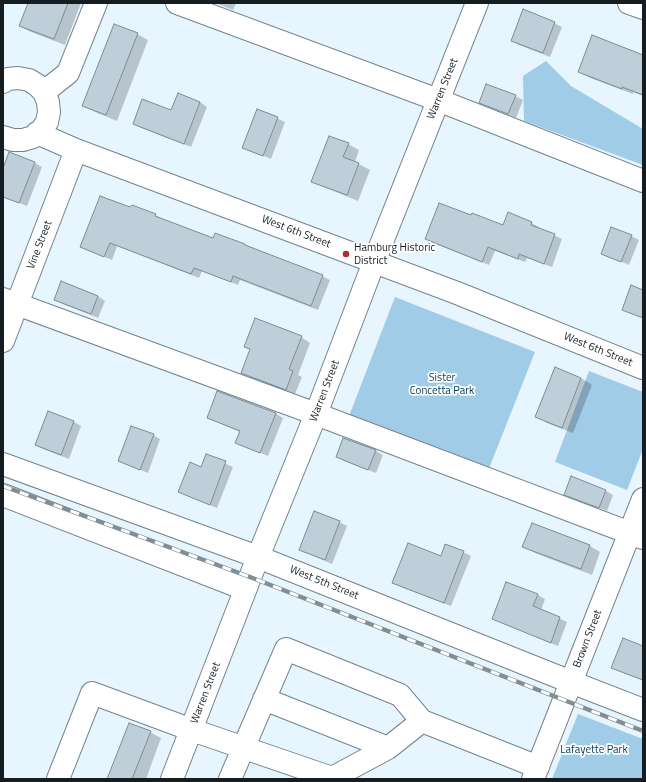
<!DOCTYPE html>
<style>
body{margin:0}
#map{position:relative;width:646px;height:782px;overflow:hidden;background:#e7f5fe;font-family:"Titillium Web",sans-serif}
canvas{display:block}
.frame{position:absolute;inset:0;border:4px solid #161d21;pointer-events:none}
</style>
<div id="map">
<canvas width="646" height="782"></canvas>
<div class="frame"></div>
</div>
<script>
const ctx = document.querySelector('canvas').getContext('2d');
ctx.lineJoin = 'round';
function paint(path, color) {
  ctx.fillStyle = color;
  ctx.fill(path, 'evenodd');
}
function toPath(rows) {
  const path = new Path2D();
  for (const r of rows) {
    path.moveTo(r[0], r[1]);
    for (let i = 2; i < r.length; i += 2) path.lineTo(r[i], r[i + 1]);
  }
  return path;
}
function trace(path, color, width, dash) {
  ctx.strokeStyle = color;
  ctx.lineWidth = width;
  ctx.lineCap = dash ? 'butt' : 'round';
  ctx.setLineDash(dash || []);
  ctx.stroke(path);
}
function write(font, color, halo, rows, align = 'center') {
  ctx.font = font + ' "Titillium Web",sans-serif';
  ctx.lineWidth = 3.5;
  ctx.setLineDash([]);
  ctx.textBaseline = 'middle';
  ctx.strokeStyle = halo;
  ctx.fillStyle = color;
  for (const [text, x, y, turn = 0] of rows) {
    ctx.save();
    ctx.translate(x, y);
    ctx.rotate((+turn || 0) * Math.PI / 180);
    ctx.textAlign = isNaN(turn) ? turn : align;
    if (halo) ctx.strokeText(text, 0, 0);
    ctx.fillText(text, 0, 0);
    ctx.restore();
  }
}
paint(toPath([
 [546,61,571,86,643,129,643,165,524,121,523,76],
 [395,297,535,352,488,471,349,416],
 [589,371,643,392,643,449,627,490,555,462],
 [578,714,643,739,643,779,552,779]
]), '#a0cce8');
paint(toPath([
 [29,3,81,3,65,45,31,32,20,26],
 [216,3,236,3,233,10],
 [554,23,562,27,550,57,519,45,512,40],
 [137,34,148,40,117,121,95,112,84,105],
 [643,55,643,96,633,92,633,94,590,78,579,72],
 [515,96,523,100,516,118,480,102],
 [200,102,207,107,191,147,141,128,134,124],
 [258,110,285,122,271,159,243,147],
 [348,144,359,150,355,162,370,170,358,201,324,187,313,181],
 [10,153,35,163,42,167,27,206,3,197,3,171],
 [131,209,155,215,163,219,213,239,322,276,330,280,318,310,240,280,238,285,202,271,199,278,117,246,112,260,81,247],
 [531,223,539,227,538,228,562,239,552,267,527,258,525,262,495,251,489,265,433,243,426,239],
 [631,236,639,240,629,265,602,253],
 [98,296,105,301,98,318,63,304,55,300],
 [301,337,310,343,298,375,302,377,295,394,252,378,242,373,251,350,245,347],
 [555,368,581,378,592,385,573,433,547,423,536,417],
 [49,412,74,422,81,426,69,459,43,449,36,445],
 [275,413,283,418,268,456,236,443,240,432,208,418],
 [153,435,160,439,148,473,119,461],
 [376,451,383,455,376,473,344,461,337,457],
 [206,455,233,467,217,508,187,496,180,492,201,468],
 [572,478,606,491,613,495,607,511,573,498,565,494],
 [339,522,347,526,332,564,300,550],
 [524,546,590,546,600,552,592,575,535,553],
 [463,552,471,556,451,606,401,587,394,583,441,557],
 [506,583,538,595,545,599,541,610,567,622,558,646,500,622,493,618],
 [643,647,643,681,613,667],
 [150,732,161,738,146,779,108,779]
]), '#0003');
const building = toPath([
 [28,3,68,3,54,39,19,26,28,3],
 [523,9,555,22,543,53,511,41,523,9],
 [114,24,138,33,106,115,82,106,114,24],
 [592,35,643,55,643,95,622,87,622,89,578,72,592,35],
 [486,84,516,95,508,114,479,103,486,84],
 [178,93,200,102,184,144,133,124,142,99,171,110,178,93],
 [257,109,278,117,263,156,242,148,257,109],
 [329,136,349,143,343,157,359,163,347,195,311,182,329,136],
 [9,152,35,162,19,203,3,197,3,168,9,152],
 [100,196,130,207,132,205,156,214,155,216,213,238,215,233,245,244,245,245,323,275,311,306,233,276,231,282,194,268,191,274,110,243,104,257,80,247,100,196],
 [439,203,471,215,472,213,503,225,508,212,532,222,531,225,555,234,544,264,519,254,518,259,488,247,482,262,425,239,439,203],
 [611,227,632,235,621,262,601,254,611,227],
 [61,281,98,296,91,314,54,300,61,281],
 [631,285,643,290,643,318,622,310,631,285],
 [255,318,302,336,289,369,293,371,286,390,241,373,250,349,244,347,255,318],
 [555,367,581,378,562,428,535,417,555,367],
 [217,391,276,413,260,453,235,443,240,431,207,418,217,391],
 [48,411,74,421,61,455,35,445,48,411],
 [131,426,154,434,140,470,118,461,131,426],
 [343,438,376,450,368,470,336,457,343,438],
 [206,454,226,461,210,505,178,492,190,462,201,467,206,454],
 [571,476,606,490,599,508,564,495,571,476],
 [314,511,340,521,325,560,299,550,314,511],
 [532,523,590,545,581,569,522,547,532,523],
 [408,543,441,556,445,544,464,551,444,603,392,583,408,543],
 [506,582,538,594,533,606,560,617,551,643,492,619,506,582],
 [623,638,643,646,643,680,611,668,623,638],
 [129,723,151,731,132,779,107,779,129,723]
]);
paint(building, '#becfda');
trace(building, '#7b8c96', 1);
const minor = toPath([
 [177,3,438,100,643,181],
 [629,3,643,8],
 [3,82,8,79,18,78,29,80,37,85,44,92,48,102,49,112,47,122,41,131,33,137,23,140,13,140,3,137],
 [44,92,68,73,96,3],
 [37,133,76,150,457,293,643,368],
 [3,299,316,414,643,538],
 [3,341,76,150],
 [3,464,258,557,571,682,643,710],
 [3,495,245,589],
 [264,699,388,748],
 [58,779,92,693,192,730,332,778,388,748,422,721,538,767],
 [172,779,258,557,316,414,374,262,477,3],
 [230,779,286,649,400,695,422,721],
 [533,779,643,499]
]);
trace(minor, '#73838e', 24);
trace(minor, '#fff', 22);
const rail = toPath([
 [3,486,250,577,643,731]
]);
trace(rail, '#828d94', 4.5);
trace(rail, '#fff', 3, [9]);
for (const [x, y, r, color] of [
 [346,254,4,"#b8292a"]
]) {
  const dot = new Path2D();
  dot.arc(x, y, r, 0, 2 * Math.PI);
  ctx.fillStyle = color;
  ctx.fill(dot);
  trace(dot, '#fff', 1.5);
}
write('11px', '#161d21', '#fff', [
 ["Warren Street",443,89,-68],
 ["West 6th Street",296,232,21],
 ["Vine Street",40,245,-69],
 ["West 6th Street",598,350,22],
 ["Warren Street",325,391,-69],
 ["West 5th Street",324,583,22],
 ["Brown Street",588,639,-69],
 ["Warren Street",206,693,-69]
]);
write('11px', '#161d21', '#fff', [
 ["Hamburg Historic",354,248],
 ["District",354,261]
], 'left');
write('11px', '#013851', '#fff', [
 ["Sister",442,378],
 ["Concetta Park",442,391],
 ["Lafayette Park",594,750]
]);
</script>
